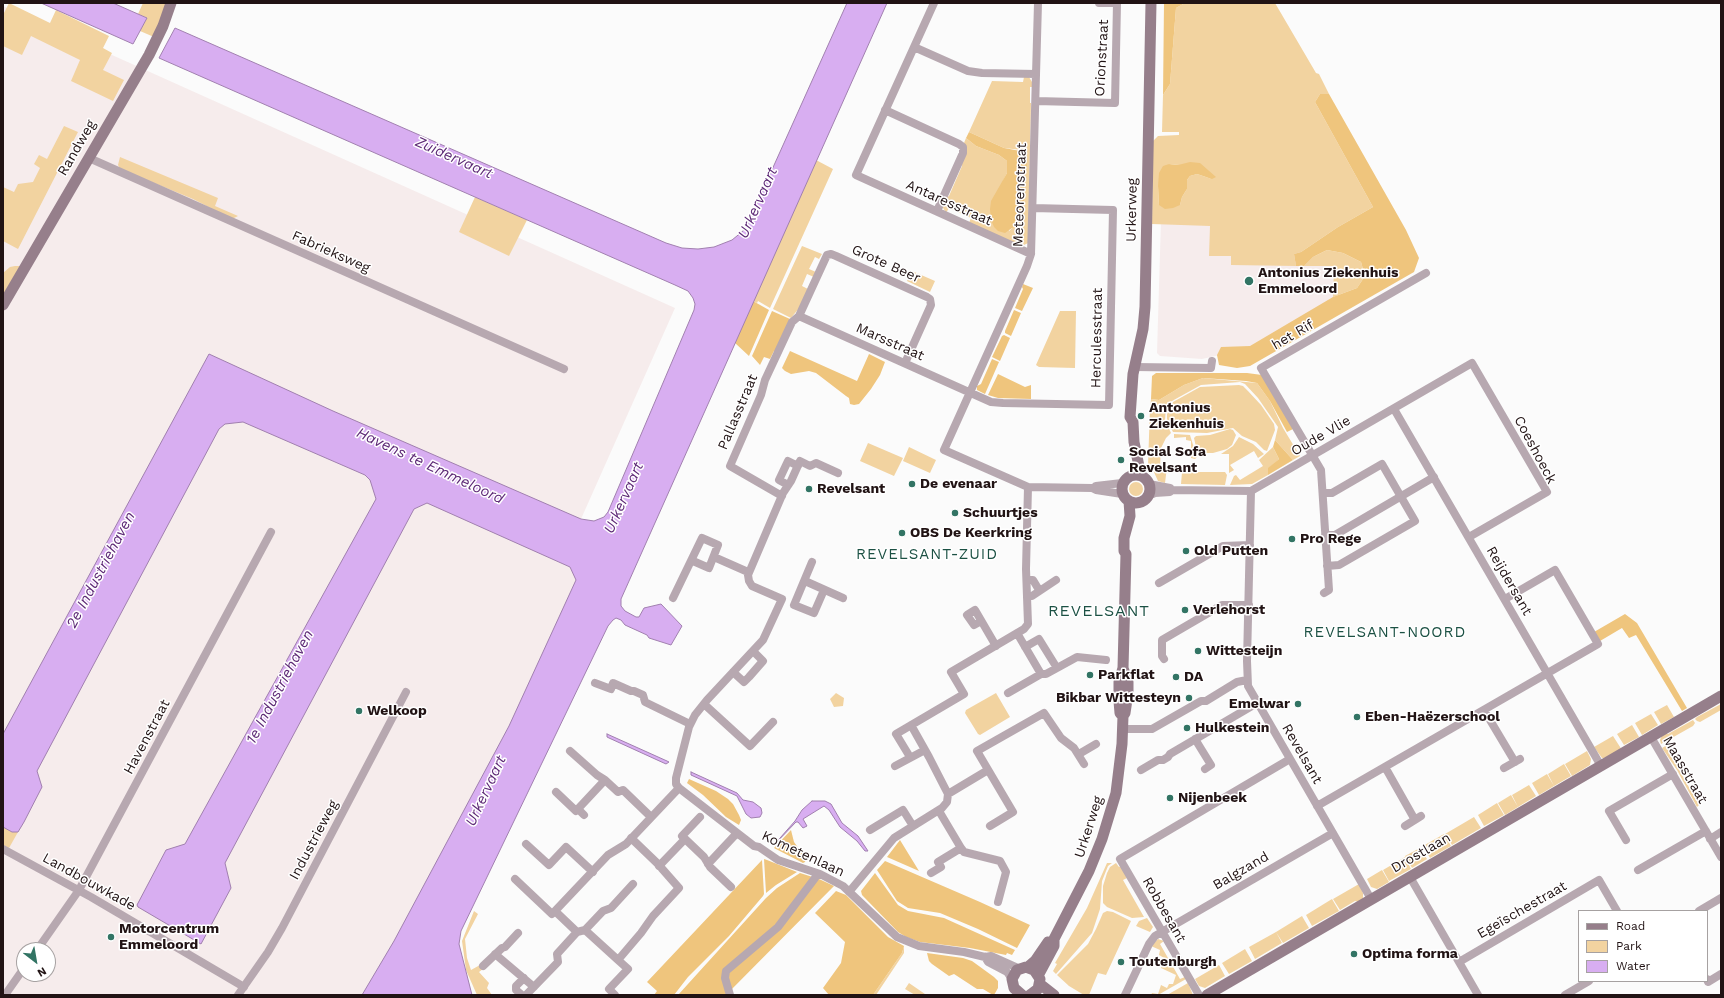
<!DOCTYPE html>
<meta charset="utf-8">
<style>
body{margin:0}
#map{position:relative;width:1724px;height:998px;overflow:hidden;background:#fbfbfb;font-family:"Work Sans",sans-serif}
canvas{display:block}
.frame{position:absolute;inset:0;border:4px solid #211314;pointer-events:none}
.legend{position:absolute;left:1578px;top:910px;width:130px;height:72px;box-sizing:border-box;background:#fff;border:1px solid #a6a1a1;margin:0;padding:5px 7px;list-style:none;font-size:12px;color:#211314}
.legend li{display:flex;align-items:center;gap:8px;height:20px}
.legend b{width:20px;border:1px solid #a6a1a1}
.north{position:absolute;left:16px;top:942px;width:40px;height:40px;box-sizing:border-box;background:#fff;border:1px solid #a6a1a1;border-radius:50%;rotate:149deg;font-size:11px;font-weight:700;line-height:16px;text-align:center;color:#211314}
.north::after{content:'';display:block;margin:auto;width:14px;height:18px;background:#327464;clip-path:polygon(50% 0,100% 100%,50% 72%,0 100%)}
</style>
<div id="map">
<canvas width="1724" height="998"></canvas>
<div class="frame"></div>
<ul class="legend">
<li><b style="height:5px;background:#967f8b"></b>Road</li>
<li><b style="height:11px;background:#f2d3a0"></b>Park</li>
<li><b style="height:11px;background:#d8aef1"></b>Water</li>
</ul>
<div class="north">N</div>
</div>
<script>
const ctx = document.querySelector('canvas').getContext('2d');
ctx.lineJoin = 'round';
function paint(path, color) {
  ctx.fillStyle = color;
  ctx.fill(path, 'evenodd');
}
function toPath(rows) {
  const path = new Path2D();
  for (const r of rows) {
    if (r.length === 3) {
      path.moveTo(r[0] + r[2], r[1]);
      path.arc(r[0], r[1], r[2], 0, 2 * Math.PI);
      continue;
    }
    path.moveTo(r[0], r[1]);
    for (let i = 2; i < r.length; i += 2) path.lineTo(r[i], r[i + 1]);
  }
  return path;
}
function trace(path, color, width, dash) {
  ctx.strokeStyle = color;
  ctx.lineWidth = width;
  ctx.lineCap = dash ? 'butt' : 'round';
  ctx.setLineDash(dash || []);
  ctx.stroke(path);
}
function write(font, color, halo, rows, align = 'center') {
  ctx.font = font + ' "Work Sans",sans-serif';
  ctx.lineWidth = 3;
  ctx.setLineDash([]);
  ctx.textBaseline = 'middle';
  ctx.strokeStyle = halo;
  ctx.fillStyle = color;
  for (const [text, x, y, turn = 0] of rows) {
    ctx.save();
    ctx.translate(x, y);
    ctx.rotate((+turn || 0) * Math.PI / 180);
    ctx.textAlign = isNaN(turn) ? turn : align;
    if (halo) ctx.strokeText(text, 0, 0);
    ctx.fillText(text, 0, 0);
    ctx.restore();
  }
}
paint(toPath([
 [3,6,675,308,581,519,581,579,529,695,366,995,3,995],
 [24,950,48,950,48,974,24,974],
 [1161,220,1214,225,1339,263,1337,300,1251,348,1202,359,1160,356,1157,353]
]), '#f6ecec');
paint(toPath([
 [9,3,50,23,56,10,109,36,103,48,112,53,103,70,124,80,113,101,71,81,80,60,31,36,22,55,3,46,3,15],
 [143,3,168,3,154,37,140,31,147,18,138,14],
 [1185,3,1275,3,1316,73,1319,74,1329,94,1320,94,1315,102,1373,207,1338,227,1301,252,1294,254,1296,266,1231,265,1231,256,1209,256,1210,226,1152,224,1153,141,1158,136,1179,135,1179,132,1162,132,1163,95,1170,84,1176,8],
 [1169,164,1178,165,1212,179,1197,174,1190,176,1187,180,1187,189,1182,197,1180,205,1159,205,1158,186],
 [1024,77,1029,77,1032,82,1032,87,1030,87,1030,103,1031,103,1028,243,1022,246,1017,244,1017,243,1016,244,969,223,971,218,949,208,946,213,942,206,945,198,949,196,962,166,961,162,964,143,966,138,976,146,999,155,1007,161,1007,173,1003,181,1009,231,1012,228,1019,227,1024,211,1024,183,1027,169,1022,150,1004,148,969,132,992,81,1023,82],
 [64,126,78,132,18,249,3,241,3,187,14,192,18,184,33,182,40,168,34,164,39,155,47,159],
 [120,157,218,198,215,206,238,216,232,219,193,199,120,169,118,165],
 [816,160,833,169,770,308,758,301,757,303,753,301],
 [475,197,527,220,509,256,459,232],
 [802,246,822,254,819,259,815,257,809,269,816,272,814,277,807,274,802,286,808,289,800,307,791,318,773,309],
 [1327,250,1343,253,1361,262,1365,276,1357,288,1333,297,1334,266,1304,266,1313,257],
 [15,266,20,266,3,295,3,273,10,267],
 [912,271,935,281,930,292,907,281],
 [1060,311,1076,311,1075,368,1039,367,1036,365],
 [1203,378,1257,383,1270,401,1283,428,1300,456,1293,460,1275,440,1278,427,1258,398,1245,384,1240,382,1201,385,1172,401,1166,407,1165,420,1171,433,1166,438,1161,448,1160,467,1167,467,1165,483,1158,481,1153,470,1148,465,1150,408,1151,399,1159,400,1184,385],
 [1239,385,1243,386,1248,391,1261,405,1274,424,1275,430,1267,451,1264,450,1256,442,1242,436,1233,428,1207,433,1173,432,1167,420,1167,414,1173,402,1200,387],
 [1230,429,1233,430,1236,435,1232,445,1227,449,1213,453,1205,453,1201,451,1196,447,1194,438,1196,436,1210,435],
 [1174,434,1190,435,1194,448,1200,454,1195,459,1191,458,1191,441,1186,440,1186,437,1174,438],
 [1239,437,1253,444,1264,454,1258,458,1254,451,1230,465,1234,470,1229,473,1229,454,1221,454,1233,446],
 [868,443,903,458,894,476,860,461],
 [909,447,936,460,930,473,903,461],
 [1273,447,1279,459,1269,468,1268,475,1252,484,1230,485,1234,476,1236,475,1240,480,1263,466,1259,460],
 [1182,472,1225,472,1227,475,1225,485,1181,484],
 [1136,489,7],
 [836,693,844,698,843,706,834,707,830,699],
 [996,693,1010,717,980,735,978,734,965,713,966,710],
 [1721,704,1721,710,1700,722,1697,721,1695,719,1697,717],
 [1667,705,1674,717,1661,724,1654,712],
 [1651,714,1658,725,1642,735,1635,723],
 [1693,720,1695,723,1693,726,1661,744,1660,740,1662,735,1665,733,1668,734],
 [1632,725,1639,737,1624,745,1617,734],
 [1613,736,1622,750,1604,758,1602,758,1594,747],
 [1669,744,1681,766,1678,768,1699,805,1697,807,1677,770,1662,748],
 [1587,751,1591,759,1590,765,1572,776,1565,764],
 [1564,764,1571,776,1554,786,1548,774],
 [1547,774,1554,786,1539,795,1532,783],
 [1529,785,1536,796,1518,807,1512,795],
 [1511,795,1518,807,1505,815,1498,803],
 [1497,803,1504,815,1484,826,1478,815],
 [1474,817,1481,828,1452,845,1445,834],
 [3,827,12,832,18,832,9,848,3,845],
 [1444,834,1451,846,1430,858,1423,846],
 [1420,848,1427,859,1412,868,1405,856],
 [1405,857,1411,869,1389,881,1383,870],
 [1107,863,1112,863,1108,866,1102,881,1100,909,1092,933,1056,974,1053,971,1057,964,1055,963,1087,908],
 [1116,863,1119,867,1121,866,1127,878,1123,880,1144,917,1132,918,1107,907,1103,903,1103,886,1107,873,1110,867],
 [1382,870,1389,882,1377,889,1371,887,1367,879],
 [1359,884,1363,893,1363,898,1359,902,1355,901,1340,910,1333,899],
 [1332,899,1339,911,1312,926,1306,915],
 [474,911,478,914,465,939,467,958,471,970,480,965,483,969,479,972,489,983,487,988,492,995,477,995,466,970,462,941],
 [1107,911,1113,912,1131,921,1106,975,1098,973,1089,995,1084,995,1069,986,1057,975,1088,944,1096,929,1103,913],
 [1302,916,1309,928,1283,943,1276,932],
 [1147,918,1153,927,1150,932,1136,926,1139,921],
 [1276,932,1282,943,1255,959,1249,947],
 [1158,939,1164,941,1160,944,1180,979,1185,977,1186,979,1158,995,1151,995,1152,993,1158,994,1161,985,1167,988,1169,984,1173,984,1176,975,1161,968,1163,963,1164,964,1166,959,1159,955,1160,950,1151,946],
 [904,946,904,953,876,995,873,995,902,953],
 [1245,949,1252,961,1229,974,1222,963],
 [1219,965,1225,976,1205,988,1199,986,1195,979],
 [909,983,925,994,924,995,915,995,905,989],
 [1188,983,1193,995,1167,995]
]), '#f2d3a0');
paint(toPath([
 [1164,3,1185,3,1176,8,1170,84,1163,95],
 [1320,94,1329,94,1406,230,1419,258,1414,272,1250,366,1237,368,1219,365,1217,355,1221,347,1250,346,1333,297,1357,288,1365,276,1361,262,1343,253,1327,250,1313,257,1304,266,1296,266,1294,254,1301,252,1338,227,1373,207,1315,102],
 [969,132,1004,148,1026,152,1027,169,1024,183,1024,211,1023,219,1019,227,1012,228,1005,233,998,231,994,227,991,220,990,209,991,201,1007,173,1007,161,999,155,976,146,966,138],
 [1190,162,1200,163,1216,177,1212,179,1197,174,1190,176,1187,180,1187,189,1182,197,1180,205,1173,208,1165,209,1159,205,1158,186,1159,173,1163,166,1169,164,1178,165],
 [1023,284,1033,288,1022,311,1015,308,1023,289,1022,287],
 [753,301,769,310,749,356,735,343],
 [1014,310,1021,313,1011,336,1005,333,1005,331],
 [772,311,790,319,775,351,774,351,770,359,764,357,760,365,752,356],
 [1004,335,1010,338,1000,361,992,357,1002,336],
 [790,351,857,381,869,354,885,362,880,375,871,389,859,404,854,405,850,404,849,398,846,396,816,373,809,371,791,374,785,371,782,368],
 [992,359,999,362,985,394,977,390,977,386,981,384],
 [1156,373,1247,373,1262,375,1293,429,1287,432,1270,401,1257,383,1246,381,1203,378,1184,385,1159,400,1151,399,1152,376],
 [998,374,1025,387,1031,385,1031,399,998,398,988,395],
 [1275,440,1293,460,1268,475,1268,468,1279,459,1273,447],
 [1625,614,1637,623,1687,708,1682,711,1636,635,1629,638,1622,628,1600,641,1594,632],
 [689,779,716,791,728,799,733,804,739,815,741,820,739,825,726,817,703,795,687,783],
 [791,830,794,842,806,859,805,862,803,863,774,848],
 [900,840,919,871,887,857],
 [764,859,767,860,797,872,776,885,766,893],
 [762,860,764,894,763,896,729,936,688,977,674,995,654,995,657,991,647,982],
 [885,861,980,902,1030,925,1017,948,978,929,940,913,908,908,897,901,877,870],
 [800,873,819,879,834,886,726,995,678,995,766,898,777,888],
 [875,873,898,905,908,911,944,918,1015,950,1012,955,1007,953,1006,955,970,948,920,942,906,937,898,932,862,895,861,891],
 [836,891,846,895,888,937,904,946,902,953,873,995,829,995,823,988,841,963,845,942,815,913],
 [927,953,963,958,972,961,994,977,998,981,998,988,994,995,993,995,983,989,977,989,954,974,949,976,932,964,929,961]
]), '#efc57d');
const water = toPath([
 [41,3,113,3,147,18,133,44,41,3],
 [847,3,887,3,621,599,621,606,625,611,636,617,639,617,644,608,661,604,682,626,671,645,649,638,647,635,625,625,621,620,616,618,613,620,608,626,461,931,459,944,472,995,362,995,394,941,509,726,576,580,570,567,427,503,414,509,225,863,231,888,201,944,138,907,137,905,166,850,185,844,376,499,370,480,365,475,243,422,225,424,219,429,37,771,42,787,24,822,18,832,12,832,3,827,3,734,209,354,333,411,581,519,594,521,604,517,608,512,694,310,695,304,693,298,688,291,675,285,159,58,175,28,666,243,682,248,698,249,714,247,732,240,743,231,748,223,847,3],
 [607,734,667,761,669,762,666,764,609,738,607,737,607,734],
 [691,772,737,793,743,800,753,802,761,808,762,813,760,817,751,818,746,814,737,796,691,775,691,772],
 [812,801,825,801,831,804,842,823,858,836,868,851,865,851,857,841,840,827,829,810,824,806,803,819,807,826,803,828,798,822,796,822,773,846,795,821,802,810,812,801]
]);
paint(water, '#d8aef1');
trace(water, '#a180af', 1);
trace(toPath([
 [934,3,856,175,1031,254],
 [1038,3,1031,254,1027,266,944,450,1028,487,1092,488,1096,490,1122,494],
 [914,47,968,71,982,73,1036,74],
 [1036,101,1115,103,1117,3,1099,3],
 [885,110,959,144,963,147,963,153,937,211],
 [89,158,564,369],
 [799,316,991,402,1003,403,1109,405,1113,210,1033,208],
 [1135,367,1211,368,1212,361],
 [1394,409,1601,766],
 [838,473,816,463,810,466,800,461,791,481,783,493,748,575,749,581,752,586,782,599,763,640,707,700,695,715,689,727,676,778,676,784,679,788,754,846,759,847,778,860,820,874,843,886,897,937,919,946,964,952,985,957,991,956,1020,969],
 [1149,484,1170,488],
 [788,485,779,480,788,461,798,466],
 [1096,486,1122,483],
 [1251,491,1247,661,1248,686,1371,899],
 [1323,493,1332,493,1382,464,1415,521,1339,565,1327,566],
 [782,496,730,466,761,395,765,380,792,322,799,316,827,255,831,254,836,256,927,297,930,299,931,305,905,363],
 [1148,496,1155,493,1170,492,1172,490,1251,491,1472,363,1547,492,1469,537],
 [1325,535,1335,535,1434,477],
 [714,557,748,572],
 [812,562,794,605,814,613,824,590],
 [1027,580,1033,580,1039,590],
 [805,581,843,598],
 [1159,583,1223,546,1250,545],
 [1324,593,1329,590,1321,470,1261,368,1426,273],
 [1027,596,1032,596,1056,580],
 [673,598,702,538,718,545,709,568,693,561],
 [981,621,974,625,967,615,975,610,996,646],
 [1017,633,1041,674],
 [1164,659,1162,656,1162,640,1222,605,1249,605],
 [1057,668,1077,657,1106,660],
 [733,672,744,682,749,677,763,661,753,651],
 [595,683,611,689,613,683,631,691,634,691,643,695,645,702,690,724],
 [1008,693,1041,674,1046,674,1057,668,1039,639,1025,647],
 [704,704,750,746,773,722],
 [1484,710,1515,762],
 [1122,729,1152,729,1201,701,1206,701,1237,682,1247,680],
 [1651,737,1721,857],
 [1195,739,1211,765,1205,769],
 [570,751,597,775,605,780,618,792,623,790,651,817],
 [1079,754,1096,744],
 [910,757,896,734,964,694,951,672,1024,629,1028,624,1026,569,1028,487],
 [895,766,925,750],
 [1385,767,1415,820],
 [1504,768,1520,759],
 [1141,770,1158,760,1163,760,1168,757,1170,754,1257,703],
 [556,792,576,811,605,780],
 [948,794,988,770],
 [1317,806,1598,644,1555,570,1505,599],
 [578,809,584,815],
 [939,811,961,848],
 [700,817,682,836,704,857,710,867,731,887],
 [990,826,1013,812,977,751,1044,713,1061,738,1074,748,1084,764],
 [1405,826,1421,816],
 [870,830,903,810,913,826],
 [1710,839,1721,832],
 [1626,840,1609,811,1673,774],
 [526,844,549,865,566,847,593,872],
 [3,849,91,897,244,987],
 [708,864,737,833],
 [659,866,685,839],
 [1638,870,1706,831],
 [931,873,941,867,938,862,961,848,964,852,1000,861,1006,872,998,902],
 [1410,877,1478,995],
 [515,879,552,914,555,911,577,932],
 [849,892,894,838,942,808,947,802,948,794,929,757,911,725],
 [555,911,608,855,626,844,679,788],
 [1699,911,1721,898],
 [585,930,603,911,611,908,633,884],
 [37,950,79,890,271,532],
 [495,954,534,987],
 [985,957,988,962,1007,972,1012,979],
 [1459,962,1599,880,1617,911],
 [483,966,502,948,505,947,518,933],
 [1707,979,1708,982,1721,974],
 [5,995,24,968],
 [238,995,268,952,282,928,406,692],
 [522,995,516,990,516,986,524,978],
 [526,995,558,962,557,954,577,932,585,930,618,960],
 [615,995,609,989,628,969,618,960,641,933,653,916,679,888,657,863,631,838],
 [730,995,725,978,726,971,778,927,815,878,817,873],
 [1125,995,1149,944,1155,936,1333,833],
 [1199,995,1120,859,1290,759],
 [1565,995,1589,981]
]), '#b7a8b0', 8);
trace(toPath([
 [3,305,149,55,163,26,171,3],
 [1136,489,14],
 [1141,476,1134,442,1133,422,1130,417,1133,374,1143,329,1145,307,1151,3],
 [1123,716,1125,713,1128,693,1128,682,1123,668],
 [1028,967,1035,961,1048,942],
 [1039,974,1054,946,1054,939,1089,871,1102,839,1116,793,1122,744,1123,716,1120,713,1119,701,1119,682,1123,668,1126,554,1124,551,1124,538,1130,516,1129,501],
 [1040,984,1054,995],
 [1022,995,1014,988,1012,979,1017,970,1026,967,1034,970,1040,979,1038,989,1030,995],
 [1207,995,1721,696]
]), '#967f8b', 11);
for (const [x, y, r, color] of [
 [1249,281,5,"#327464"],
 [1141,416,4,"#327464"],
 [1121,460,4,"#327464"],
 [912,484,4,"#327464"],
 [809,489,4,"#327464"],
 [955,513,4,"#327464"],
 [902,533,4,"#327464"],
 [1292,539,4,"#327464"],
 [1186,551,4,"#327464"],
 [1185,610,4,"#327464"],
 [1198,651,4,"#327464"],
 [1090,675,4,"#327464"],
 [1176,677,4,"#327464"],
 [1189,698,4,"#327464"],
 [1298,704,4,"#327464"],
 [359,711,4,"#327464"],
 [1357,717,4,"#327464"],
 [1187,728,4,"#327464"],
 [1170,798,4,"#327464"],
 [111,937,4,"#327464"],
 [1354,954,4,"#327464"],
 [1121,962,4,"#327464"]
]) {
  const dot = new Path2D();
  dot.arc(x, y, r, 0, 2 * Math.PI);
  ctx.fillStyle = color;
  ctx.fill(dot);
  trace(dot, '#fff', 1.5);
}
write('14px', '#211314', '#fff', [
 ["Orionstraat",1102,58,-87],
 ["Randweg",77,148,-60],
 ["Meteorenstraat",1020,195,-88],
 ["Antaresstraat",949,203,24],
 ["Urkerweg",1132,210,-89],
 ["Fabrieksweg",331,252,24],
 ["Grote Beer",886,264,24],
 ["het Rif",1293,335,-30],
 ["Herculesstraat",1097,338,-89],
 ["Marsstraat",890,342,24],
 ["Pallasstraat",738,412,-67],
 ["Oude Vlie",1321,436,-30],
 ["Coeshoeck",1535,450,62],
 ["Reijdersant",1509,581,60],
 ["Havenstraat",147,737,-62],
 ["Revelsant",1302,754,60],
 ["Maasstraat",1685,770,60],
 ["Urkerweg",1089,827,-72],
 ["Industrieweg",314,840,-62],
 ["Drostlaan",1421,853,-30],
 ["Kometenlaan",803,854,25],
 ["Balgzand",1241,871,-30],
 ["Landbouwkade",89,882,29],
 ["Robbesant",1164,910,60],
 ["Egeïschestraat",1522,910,-30]
]);
write('bold 14px', '#211314', '#fff', [
 ["Antonius Ziekenhuis",1258,273],
 ["Emmeloord",1258,289],
 ["Antonius",1149,408],
 ["Ziekenhuis",1149,424],
 ["Social Sofa",1129,452],
 ["Revelsant",1129,468],
 ["De evenaar",920,484],
 ["Revelsant",817,489],
 ["Schuurtjes",963,513],
 ["OBS De Keerkring",910,533],
 ["Pro Rege",1300,539],
 ["Old Putten",1194,551],
 ["Verlehorst",1193,610],
 ["Wittesteijn",1206,651],
 ["Parkflat",1098,675],
 ["DA",1184,677],
 ["Bikbar Wittesteyn",1181,698,"right"],
 ["Emelwar",1290,704,"right"],
 ["Welkoop",367,711],
 ["Eben-Haëzerschool",1365,717],
 ["Hulkestein",1195,728],
 ["Nijenbeek",1178,798],
 ["Motorcentrum",119,929],
 ["Emmeloord",119,945],
 ["Optima forma",1362,954],
 ["Toutenburgh",1129,962]
], 'left');
write('italic 15px', '#5d2976', '#fff', [
 ["Zuidervaart",454,158,24],
 ["Urkervaart",758,203,-66],
 ["Havens te Emmeloord",430,466,25],
 ["Urkervaart",624,498,-66],
 ["2e Industriehaven",101,570,-62],
 ["1e Industriehaven",280,687,-62],
 ["Urkervaart",486,791,-65]
]);
ctx.letterSpacing = '1px';
write('15px', '#1c5144', '#fff', [
 ["REVELSANT-ZUID",927,555],
 ["REVELSANT-NOORD",1385,633]
]);
ctx.letterSpacing = '0px';
ctx.letterSpacing = '1px';
write('16px', '#1c5144', '#fff', [
 ["REVELSANT",1099,611]
]);
ctx.letterSpacing = '0px';
</script>
